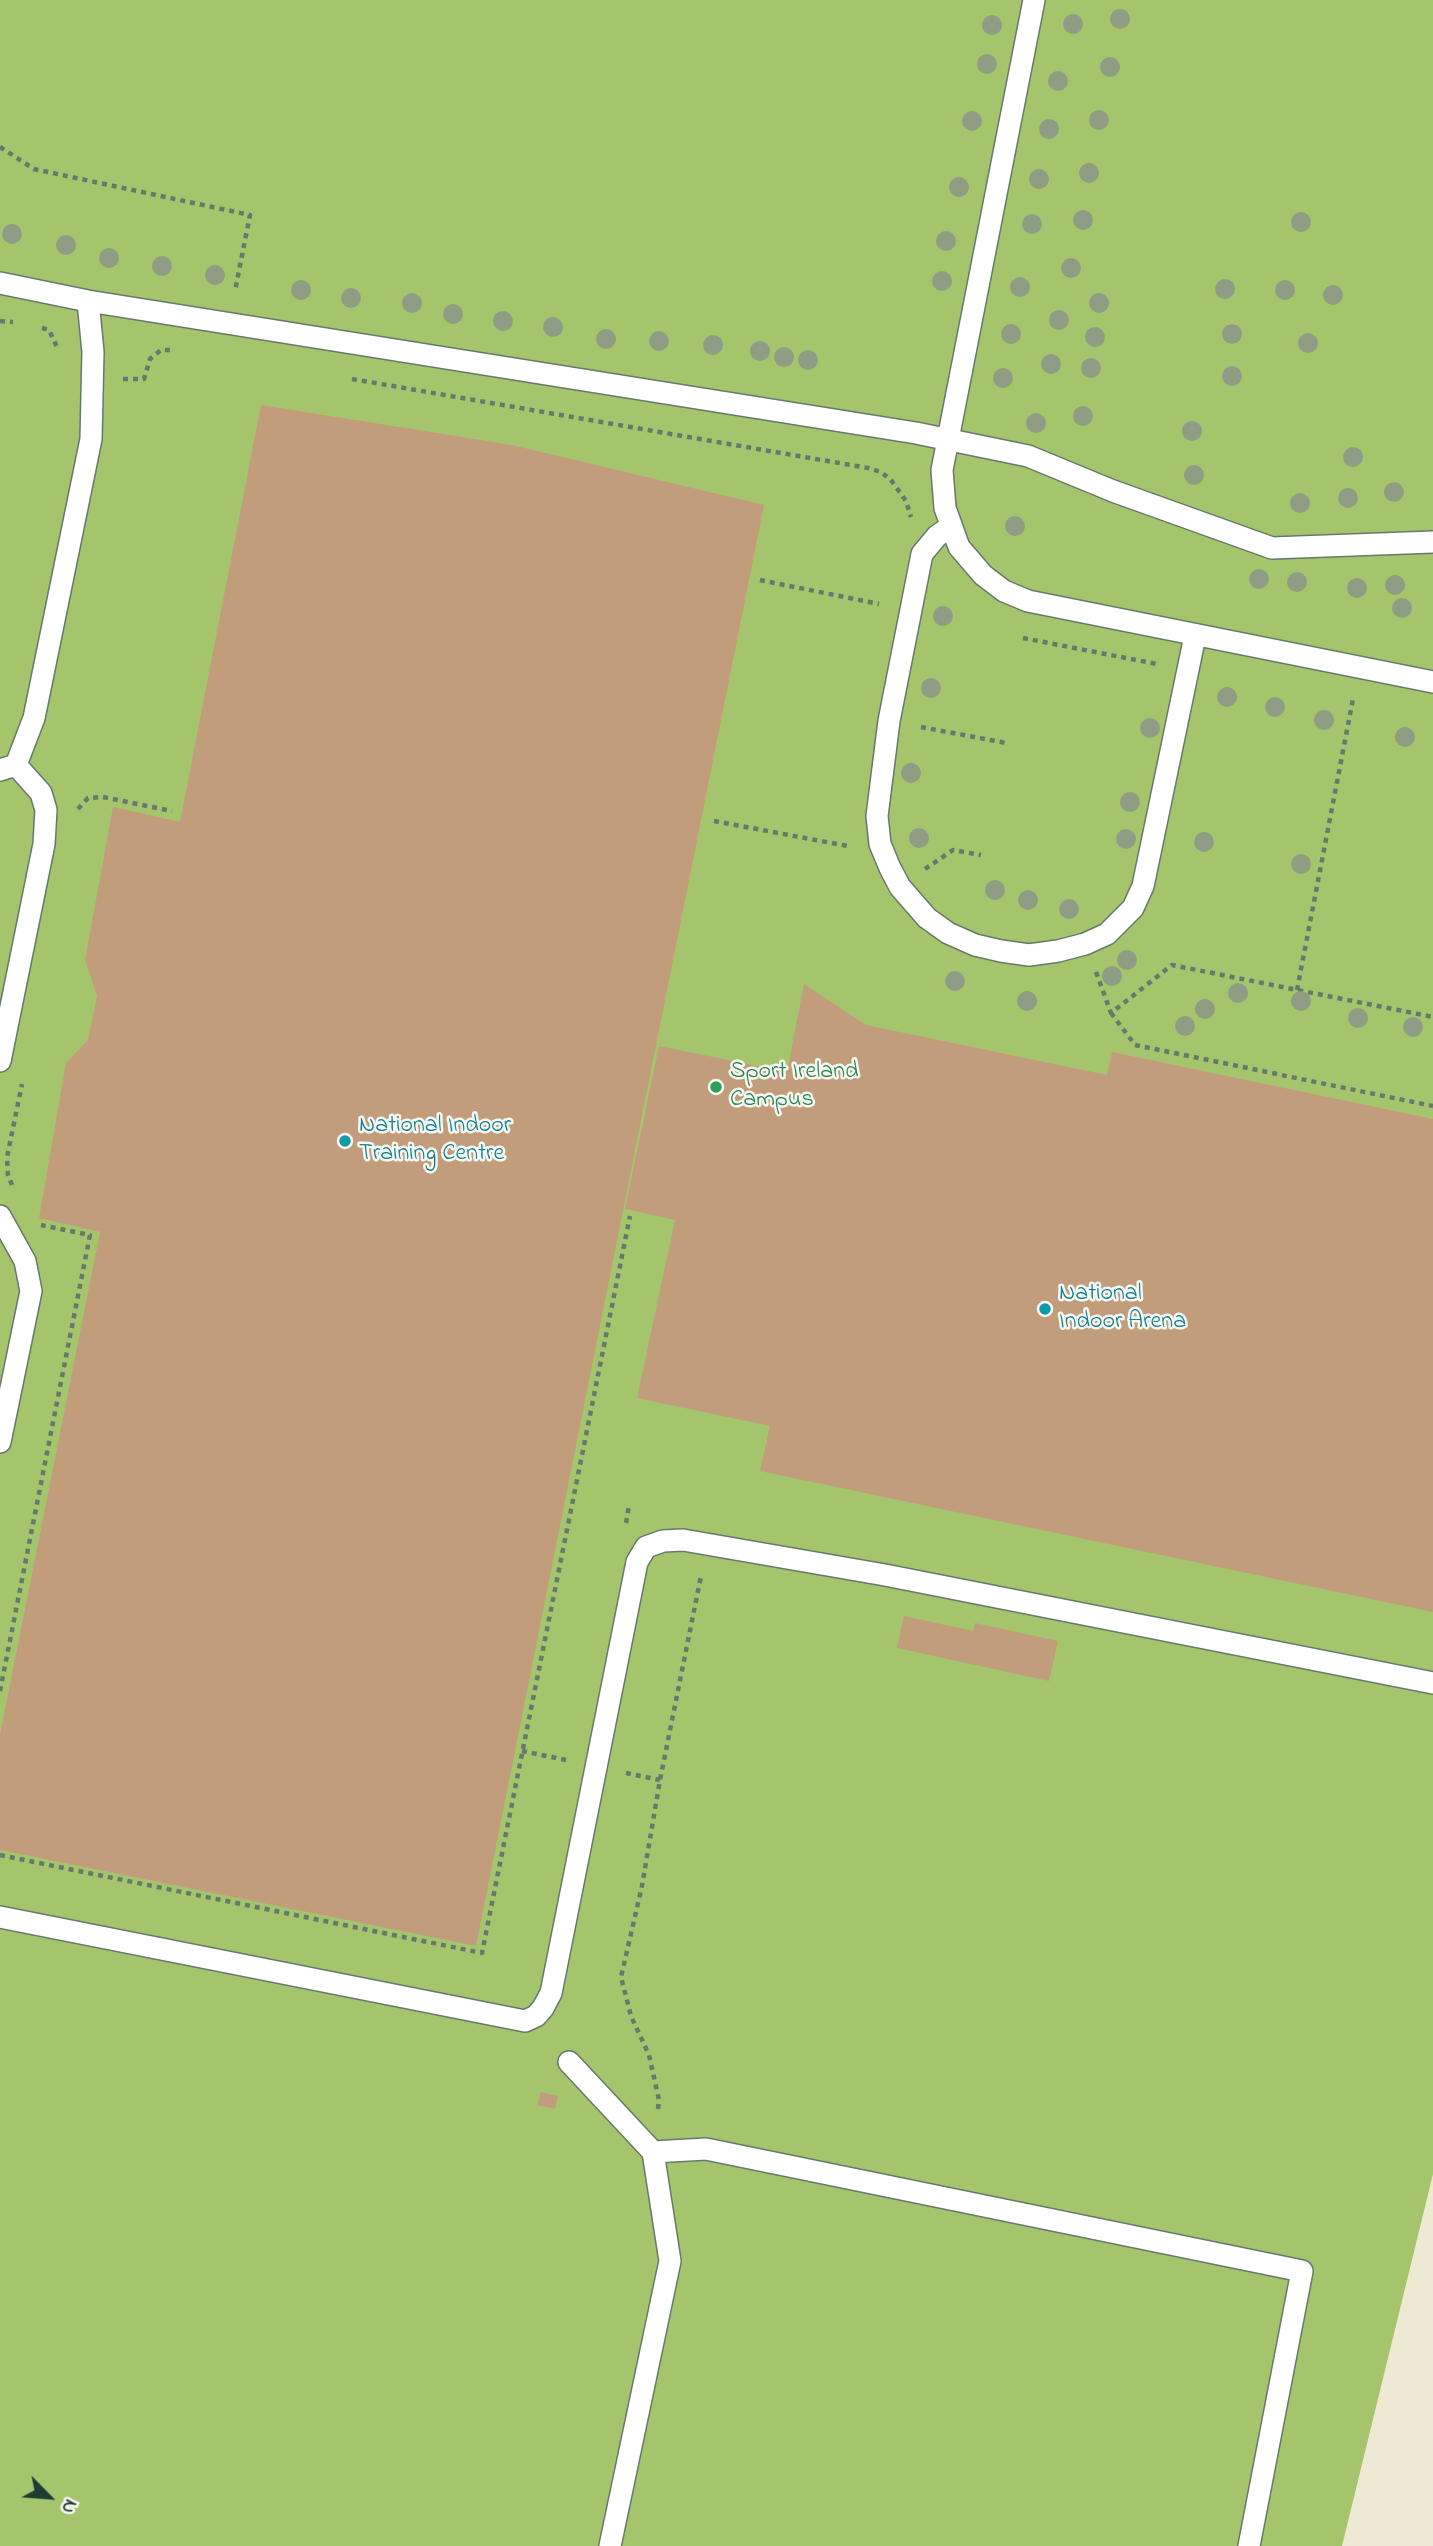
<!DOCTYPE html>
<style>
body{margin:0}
#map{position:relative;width:1433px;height:2546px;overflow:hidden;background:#ede9d3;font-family:"Indie Flower",sans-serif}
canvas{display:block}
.north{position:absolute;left:14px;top:2462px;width:70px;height:70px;-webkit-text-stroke:5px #f6f6f2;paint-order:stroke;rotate:115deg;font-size:19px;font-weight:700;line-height:28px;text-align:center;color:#1f3d34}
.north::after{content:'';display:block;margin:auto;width:24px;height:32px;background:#1f3d34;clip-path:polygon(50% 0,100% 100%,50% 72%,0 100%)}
</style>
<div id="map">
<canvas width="1433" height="2546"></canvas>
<div class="north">N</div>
</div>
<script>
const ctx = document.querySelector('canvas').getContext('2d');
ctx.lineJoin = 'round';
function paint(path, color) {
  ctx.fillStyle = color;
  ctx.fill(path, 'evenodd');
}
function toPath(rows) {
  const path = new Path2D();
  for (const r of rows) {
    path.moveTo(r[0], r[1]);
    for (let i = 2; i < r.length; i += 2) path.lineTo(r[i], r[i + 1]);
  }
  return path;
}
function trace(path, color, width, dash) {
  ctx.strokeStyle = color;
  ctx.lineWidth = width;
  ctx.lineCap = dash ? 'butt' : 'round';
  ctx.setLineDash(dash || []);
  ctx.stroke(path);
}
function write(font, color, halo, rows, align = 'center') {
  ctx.font = font + ' "Indie Flower",sans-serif';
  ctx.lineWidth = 5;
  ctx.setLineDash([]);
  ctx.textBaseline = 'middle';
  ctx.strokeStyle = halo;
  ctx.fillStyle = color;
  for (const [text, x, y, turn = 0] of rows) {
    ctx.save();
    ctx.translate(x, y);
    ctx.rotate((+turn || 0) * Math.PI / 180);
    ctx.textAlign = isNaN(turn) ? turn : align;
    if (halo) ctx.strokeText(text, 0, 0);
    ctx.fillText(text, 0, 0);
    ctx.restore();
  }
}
paint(toPath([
 [0,0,1433,0,1433,2174,1342,2546,0,2546]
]), '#a5c56d');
paint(toPath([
 [261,405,512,445,764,505,476,1946,0,1850,0,1735,100,1232,39,1218,66,1063,88,1040,97,996,85,960,113,807,180,822],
 [804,984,866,1025,1107,1075,1112,1052,1433,1119,1433,1612,760,1471,770,1426,637,1398,675,1220,625,1209,659,1046,787,1072],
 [904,1616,973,1631,975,1623,1058,1641,1049,1681,897,1648],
 [541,2092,558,2096,555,2109,537,2105]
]), '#c19d7c');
const service = toPath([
 [1034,0,942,470,945,508,959,547,983,575,1004,591,1028,601,1433,682],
 [0,283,88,301,916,433,1028,456,1113,491,1272,548,1433,542],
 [950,527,937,536,922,554,889,721,877,816,880,844,890,868,900,887,927,918,948,933,975,945,1001,951,1029,955,1058,951,1085,944,1107,934,1133,908,1143,886,1195,636],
 [0,770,16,765,34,718,91,439,93,352,88,301],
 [0,1061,44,844,46,810,41,793,16,765],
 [0,1216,25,1261,31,1291,0,1442],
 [0,1917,525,2021,536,2016,543,2008,551,1993,637,1562,646,1547,663,1541,683,1540,885,1575,1433,1683],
 [569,2062,653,2152,670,2261,610,2546],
 [653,2152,706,2149,1302,2271,1249,2546]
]);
trace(service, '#67796c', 24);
trace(toPath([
 [0,147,34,169,250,215,235,291],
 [0,321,13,322],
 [42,328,49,330,57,347],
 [123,379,144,379,150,359,161,350,174,350],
 [352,379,868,468,881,472,891,480,906,501,911,517],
 [760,580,879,604],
 [1023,638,1157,664],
 [921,727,1006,743],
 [78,809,88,798,103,797,172,811],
 [714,821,848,846],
 [925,869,953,850,981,855],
 [1096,972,1111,1013,1172,965,1433,1017],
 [1297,990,1353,699],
 [1111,1013,1135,1045,1433,1106],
 [12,1185,8,1175,7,1157,22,1084],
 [626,1523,629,1506],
 [0,1691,90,1235,41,1225],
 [522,1751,566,1760],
 [626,1773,660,1780],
 [0,1855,482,1953,630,1216],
 [658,2109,659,2100,649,2055,631,2016,621,1977,642,1886,660,1780,701,1576]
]), '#67796c', 4.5, [5, 5]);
trace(service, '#fff', 21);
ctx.fillStyle = '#8e9d83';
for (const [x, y] of [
 [1120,19],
 [1073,24],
 [992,25],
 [987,64],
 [1110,67],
 [1058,81],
 [1099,120],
 [972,121],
 [1049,129],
 [1089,173],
 [1039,179],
 [959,187],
 [1083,220],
 [1301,222],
 [1032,224],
 [12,234],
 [946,241],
 [66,245],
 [109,258],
 [162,266],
 [1071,268],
 [215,275],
 [942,281],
 [1020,287],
 [1225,289],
 [301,290],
 [1285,290],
 [1333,295],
 [351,298],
 [412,303],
 [1099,303],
 [453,314],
 [1059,320],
 [503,321],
 [553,327],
 [1011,334],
 [1232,334],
 [1095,337],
 [606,339],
 [659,341],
 [1308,343],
 [713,345],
 [760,351],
 [784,357],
 [808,360],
 [1051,364],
 [1091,368],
 [1232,376],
 [1003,378],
 [1083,416],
 [1036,423],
 [1192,431],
 [1353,457],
 [1194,475],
 [1394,492],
 [1348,498],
 [1300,503],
 [1015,526],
 [1259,579],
 [1297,582],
 [1395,585],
 [1357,588],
 [1402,608],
 [943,616],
 [931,688],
 [1227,697],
 [1275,707],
 [1324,720],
 [1150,728],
 [1405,737],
 [911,773],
 [1130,802],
 [919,838],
 [1126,839],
 [1204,842],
 [1301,864],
 [995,890],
 [1028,900],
 [1069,909],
 [1127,960],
 [1112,976],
 [955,981],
 [1238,993],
 [1027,1001],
 [1301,1001],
 [1205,1009],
 [1358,1018],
 [1185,1026],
 [1413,1027]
]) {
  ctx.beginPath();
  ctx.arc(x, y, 10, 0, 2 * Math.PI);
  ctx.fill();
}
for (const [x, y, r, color] of [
 [716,1087,7,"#2e9e5b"],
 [345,1141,7,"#0f9aa8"],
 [1045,1309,7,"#0f9aa8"]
]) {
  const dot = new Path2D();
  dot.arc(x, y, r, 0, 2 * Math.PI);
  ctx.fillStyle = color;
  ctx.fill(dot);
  trace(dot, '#f6f6f2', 2.5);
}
write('24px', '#27864d', '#f6f6f2', [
 ["Sport Ireland",730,1073],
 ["Campus",730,1101]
], 'left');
write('24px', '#0d838f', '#f6f6f2', [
 ["National Indoor",359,1127],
 ["Training Centre",359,1155],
 ["National",1059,1295],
 ["Indoor Arena",1059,1323]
], 'left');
</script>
